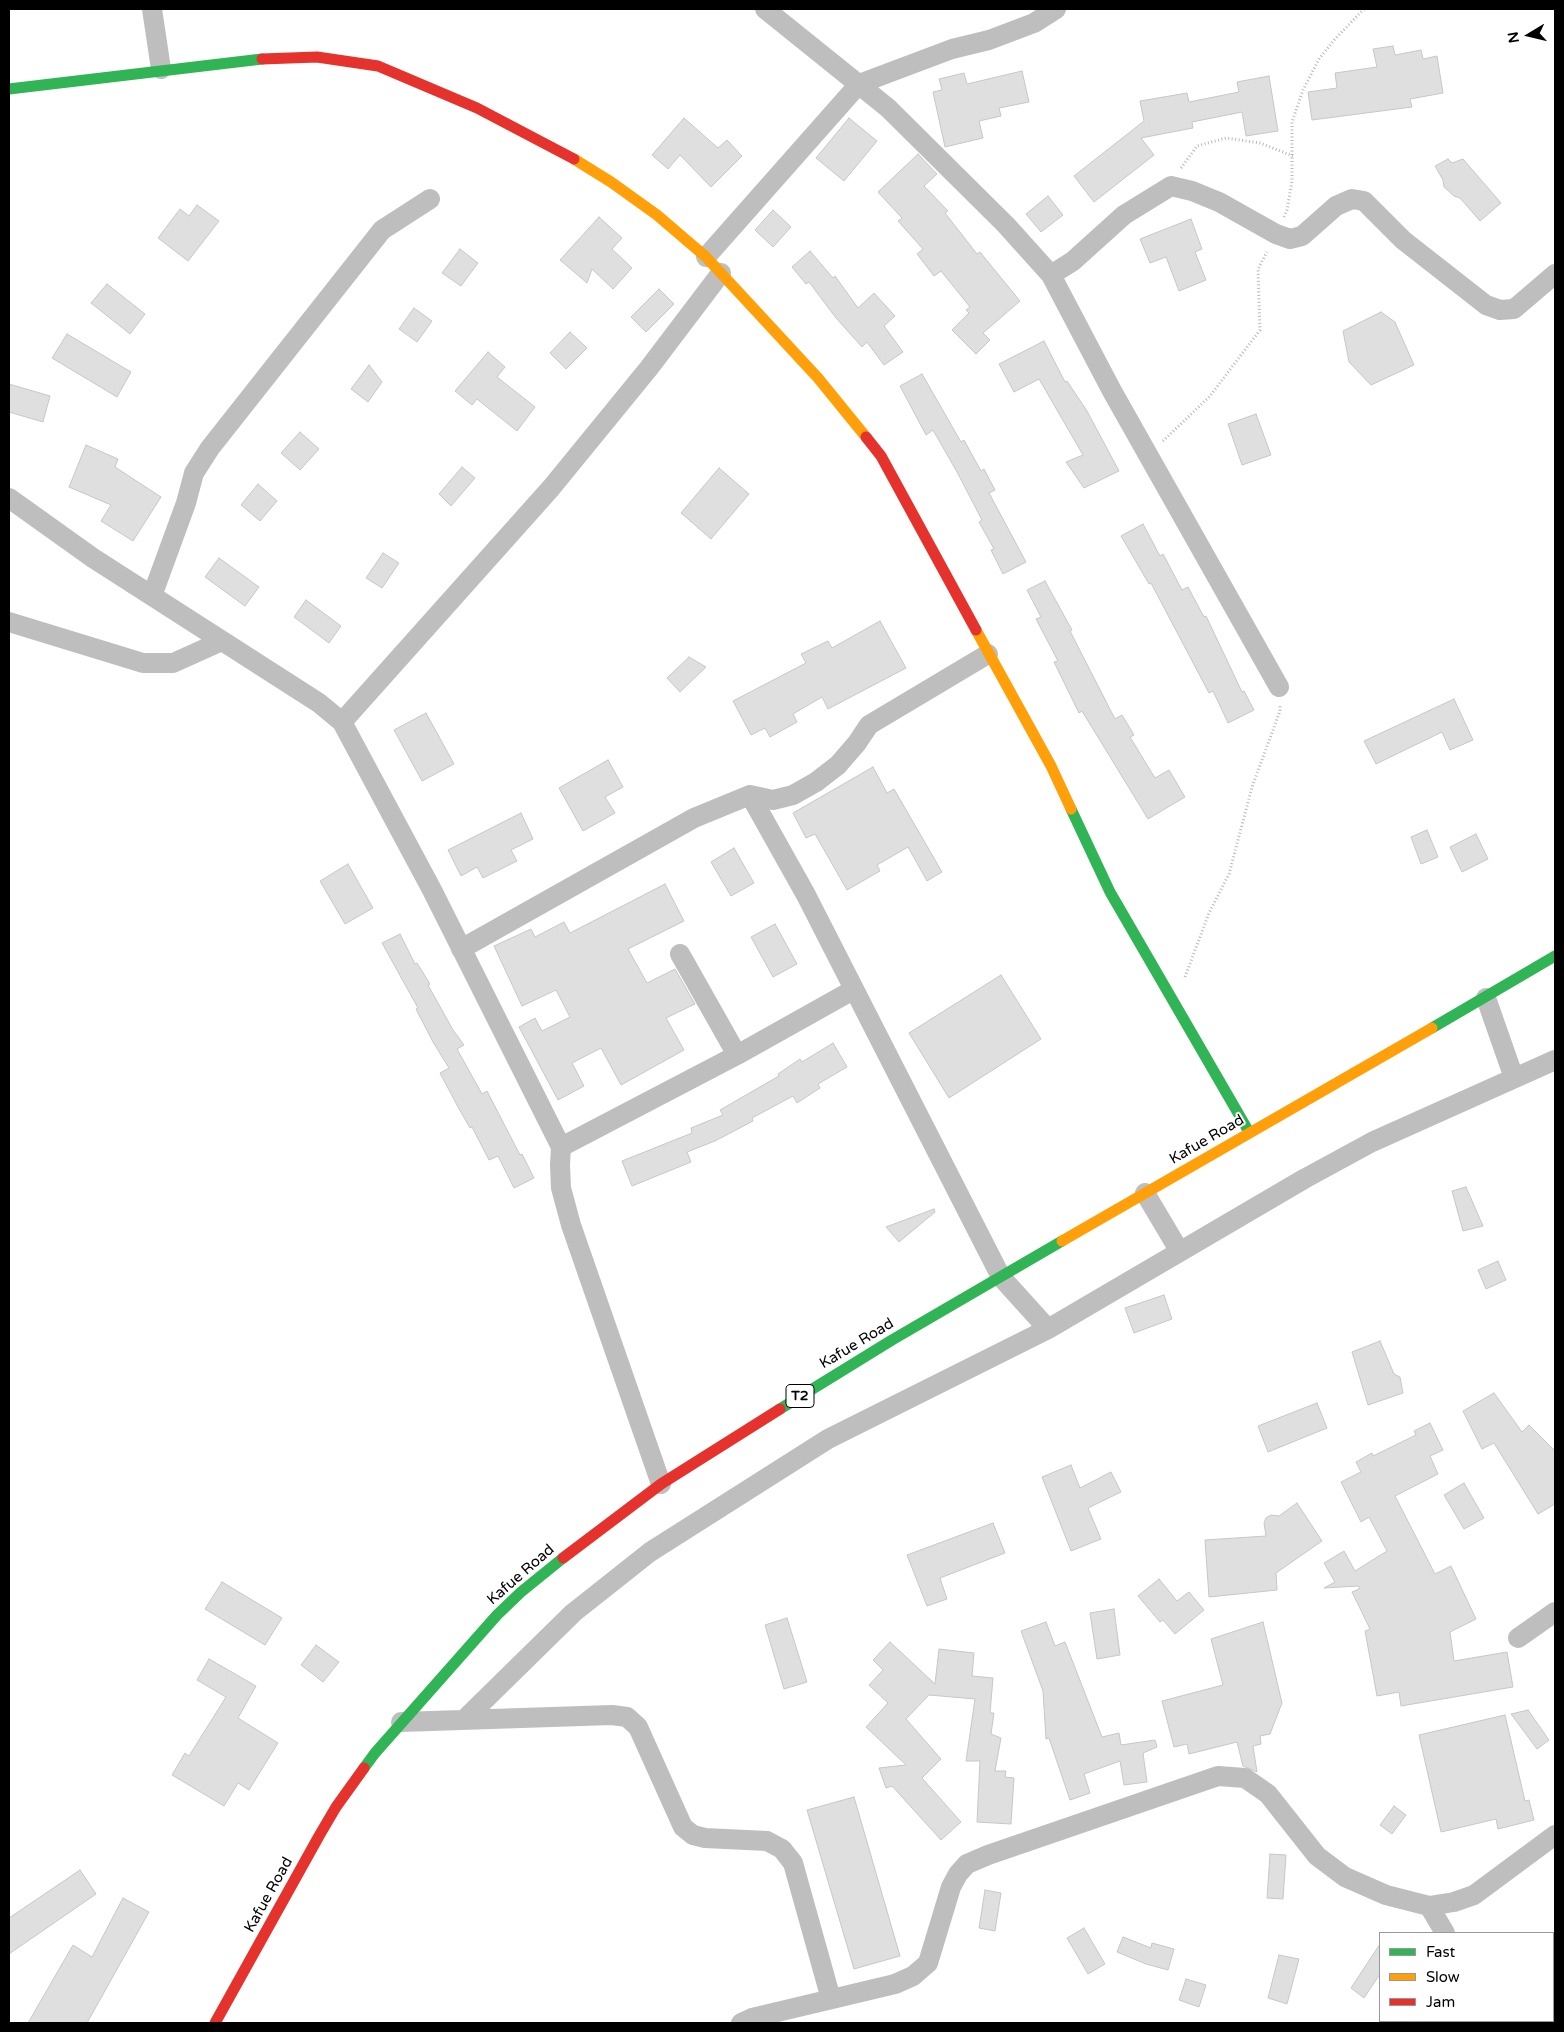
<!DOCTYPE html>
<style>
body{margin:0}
#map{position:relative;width:1564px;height:2032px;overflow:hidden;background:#fff;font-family:"Varela Round",sans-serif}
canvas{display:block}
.frame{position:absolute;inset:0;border:10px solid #000;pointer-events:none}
.legend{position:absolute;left:1379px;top:1932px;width:175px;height:90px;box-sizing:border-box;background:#fff;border:1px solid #999;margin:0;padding:6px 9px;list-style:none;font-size:15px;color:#000}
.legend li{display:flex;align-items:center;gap:10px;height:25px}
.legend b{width:25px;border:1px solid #999}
.north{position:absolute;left:1504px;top:10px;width:50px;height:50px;-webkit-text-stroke:4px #fff;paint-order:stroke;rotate:261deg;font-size:14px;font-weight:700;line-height:20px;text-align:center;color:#000}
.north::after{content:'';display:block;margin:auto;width:18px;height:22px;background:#000;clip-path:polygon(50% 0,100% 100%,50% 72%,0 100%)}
</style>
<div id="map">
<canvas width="1564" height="2032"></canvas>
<div class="frame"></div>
<ul class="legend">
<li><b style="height:6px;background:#30b455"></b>Fast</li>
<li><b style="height:6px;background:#ff9f0a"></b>Slow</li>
<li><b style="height:6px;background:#e5322d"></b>Jam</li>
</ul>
<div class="north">N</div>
</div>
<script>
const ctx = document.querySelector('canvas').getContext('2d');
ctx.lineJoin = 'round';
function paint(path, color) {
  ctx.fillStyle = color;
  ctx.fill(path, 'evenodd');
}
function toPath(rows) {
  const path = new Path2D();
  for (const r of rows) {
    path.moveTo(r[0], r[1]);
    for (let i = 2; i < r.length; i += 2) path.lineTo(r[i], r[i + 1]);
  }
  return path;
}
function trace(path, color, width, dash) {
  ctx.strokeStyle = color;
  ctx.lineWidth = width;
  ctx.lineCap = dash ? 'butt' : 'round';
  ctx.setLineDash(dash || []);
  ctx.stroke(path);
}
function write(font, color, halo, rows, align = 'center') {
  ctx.font = font + ' "Varela Round",sans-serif';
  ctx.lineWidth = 4;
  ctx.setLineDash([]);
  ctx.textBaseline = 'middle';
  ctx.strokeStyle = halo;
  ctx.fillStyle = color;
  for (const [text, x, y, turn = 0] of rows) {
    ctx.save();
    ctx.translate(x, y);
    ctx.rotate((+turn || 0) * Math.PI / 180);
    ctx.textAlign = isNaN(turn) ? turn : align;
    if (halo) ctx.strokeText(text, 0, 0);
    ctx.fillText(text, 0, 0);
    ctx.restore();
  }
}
const building = toPath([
 [1393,46,1395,55,1421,50,1423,59,1437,56,1443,93,1410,99,1412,107,1312,120,1308,92,1337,88,1335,73,1377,67,1373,49,1393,46],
 [1022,71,1029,102,999,108,1001,116,979,121,983,138,945,147,933,92,942,90,939,79,964,73,967,84,1022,71],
 [1269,76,1278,131,1246,136,1242,112,1192,122,1193,128,1141,138,1154,155,1094,202,1074,176,1144,121,1140,101,1187,93,1189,102,1239,92,1237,82,1269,76],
 [684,118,718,148,727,140,742,156,711,187,680,155,668,169,652,155,684,118],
 [849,118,877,141,844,181,816,158,849,118],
 [918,154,937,174,924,186,948,211,945,213,977,254,980,252,1020,301,983,333,990,340,976,354,952,330,969,313,966,310,970,307,941,271,934,276,917,254,923,249,898,221,902,218,878,192,918,154],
 [1448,159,1452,163,1463,159,1501,203,1480,221,1460,198,1454,196,1444,187,1443,180,1435,166,1448,159],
 [1048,196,1063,215,1041,232,1026,214,1048,196],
 [197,205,219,221,188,261,158,238,180,209,189,216,197,205],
 [773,210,791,227,773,247,755,230,773,210],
 [599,217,622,238,612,249,632,268,613,289,592,269,587,283,560,260,599,217],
 [1191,219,1202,249,1195,252,1206,280,1179,291,1166,257,1150,263,1140,239,1191,219],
 [460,249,478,263,461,286,442,273,460,249],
 [810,251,833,278,835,276,858,308,874,293,895,316,884,326,903,352,884,365,867,342,862,347,836,318,809,282,806,284,792,267,810,251],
 [107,284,145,314,130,334,91,303,107,284],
 [659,289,674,304,646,332,631,317,659,289],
 [414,308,432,321,417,342,399,329,414,308],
 [1381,312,1395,322,1414,365,1371,385,1349,362,1343,331,1381,312],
 [570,332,587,348,566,369,550,353,570,332],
 [67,334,131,372,117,397,52,358,67,334],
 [1044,341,1065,382,1067,381,1087,411,1119,471,1084,488,1066,462,1083,455,1039,379,1014,392,999,364,1044,341],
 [488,352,505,367,497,377,535,407,517,431,477,399,472,405,455,391,488,352],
 [369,365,382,382,368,402,351,389,369,365],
 [922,374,961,442,964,440,981,471,984,469,995,490,989,493,1026,562,1003,574,991,550,994,549,979,522,982,520,957,472,933,430,926,435,900,386,922,374],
 [9,384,50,396,43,422,9,412,9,384],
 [1256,414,1271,455,1242,465,1228,424,1256,414],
 [300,432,319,449,300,470,281,453,300,432],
 [86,445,118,459,115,467,161,497,133,541,101,521,111,505,69,487,86,445],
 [462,467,475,478,451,506,439,494,462,467],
 [719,468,749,494,711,539,681,513,719,468],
 [258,484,277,501,260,521,241,505,258,484],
 [1143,524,1160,556,1163,554,1182,590,1188,587,1204,617,1206,616,1242,692,1244,691,1254,710,1228,723,1213,691,1209,693,1151,583,1149,584,1121,536,1143,524],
 [383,553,399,563,382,588,366,578,383,553],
 [219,558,259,587,245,606,205,577,219,558],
 [1045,581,1072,630,1070,631,1115,719,1122,715,1134,735,1130,737,1155,778,1169,770,1185,797,1148,819,1082,711,1079,713,1054,662,1058,661,1036,619,1041,617,1027,590,1045,581],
 [306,600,341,626,329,643,294,617,306,600],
 [880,621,906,668,828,709,822,697,793,714,797,722,770,737,765,728,751,735,733,701,806,663,801,654,828,641,832,648,880,621],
 [689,657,706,667,680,692,667,678,689,657],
 [1454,699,1473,740,1450,750,1442,732,1376,764,1364,741,1454,699],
 [426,713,454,764,422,781,394,730,426,713],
 [608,760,623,787,605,797,615,813,583,831,559,788,608,760],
 [873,767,887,793,894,789,942,872,927,881,908,847,877,865,880,871,847,890,815,834,806,838,793,813,873,767],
 [521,813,533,839,511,850,517,861,483,878,477,867,461,876,448,850,521,813],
 [1427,830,1438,857,1421,864,1411,837,1427,830],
 [1476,834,1488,859,1462,872,1450,847,1476,834],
 [734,848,754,883,731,896,711,862,734,848],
 [348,864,373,908,345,924,320,881,348,864],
 [665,884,684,921,628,949,647,983,675,969,695,1004,666,1018,684,1050,621,1085,601,1048,572,1063,584,1086,558,1100,519,1027,535,1018,542,1031,570,1017,556,990,522,1006,494,946,531,929,535,937,564,922,570,933,665,884],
 [775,924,797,964,773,977,751,937,775,924],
 [400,934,415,964,417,963,430,984,428,985,453,1030,464,1045,457,1049,482,1094,487,1091,520,1155,522,1154,534,1178,514,1188,498,1156,489,1160,472,1127,470,1128,458,1107,440,1073,449,1068,433,1042,416,1009,418,1008,382,943,400,934],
 [1001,975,1041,1039,949,1098,909,1033,1001,975],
 [833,1043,847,1067,818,1084,820,1088,797,1103,793,1096,752,1118,753,1121,715,1141,687,1152,691,1162,632,1186,622,1161,692,1133,691,1128,723,1115,720,1110,779,1076,778,1074,800,1059,802,1062,833,1043],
 [1466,1187,1483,1226,1463,1231,1452,1191,1466,1187],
 [934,1209,935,1212,899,1242,886,1227,934,1209],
 [1498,1261,1506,1280,1486,1289,1478,1270,1498,1261],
 [1164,1295,1172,1319,1134,1333,1125,1308,1164,1295],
 [1380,1341,1394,1374,1400,1377,1403,1393,1368,1405,1352,1352,1380,1341],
 [1494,1393,1522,1432,1529,1425,1555,1451,1555,1504,1538,1514,1494,1443,1482,1449,1463,1411,1494,1393],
 [1317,1403,1327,1428,1268,1452,1258,1426,1317,1403],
 [1430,1423,1443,1450,1430,1456,1438,1474,1395,1496,1435,1574,1451,1566,1476,1619,1450,1632,1454,1661,1507,1652,1513,1687,1401,1706,1399,1692,1377,1696,1365,1631,1370,1629,1352,1592,1359,1589,1359,1586,1324,1588,1335,1582,1324,1563,1344,1551,1355,1571,1387,1551,1369,1517,1361,1522,1341,1482,1361,1472,1356,1462,1372,1453,1373,1456,1416,1435,1414,1431,1430,1423],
 [1071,1465,1080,1488,1111,1472,1121,1492,1088,1508,1101,1539,1071,1551,1042,1477,1071,1465],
 [1464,1483,1484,1518,1464,1529,1444,1495,1464,1483],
 [1297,1503,1322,1541,1276,1573,1277,1590,1209,1597,1205,1540,1266,1536,1264,1523,1266,1518,1271,1515,1279,1516,1297,1503],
 [993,1523,1005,1553,940,1578,947,1599,927,1606,907,1555,993,1523],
 [1159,1579,1177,1601,1189,1592,1204,1610,1175,1634,1163,1620,1160,1622,1138,1596,1159,1579],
 [222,1582,282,1618,265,1645,205,1609,222,1582],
 [1114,1609,1120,1655,1097,1659,1090,1613,1114,1609],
 [787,1618,807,1682,784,1689,765,1625,787,1618],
 [1046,1622,1055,1646,1065,1642,1102,1737,1119,1733,1121,1745,1155,1740,1157,1747,1143,1753,1147,1782,1124,1785,1120,1761,1084,1774,1090,1793,1070,1800,1049,1738,1046,1739,1043,1691,1021,1631,1046,1622],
 [1263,1622,1282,1703,1270,1734,1260,1736,1261,1744,1253,1746,1257,1772,1243,1766,1237,1742,1189,1754,1187,1744,1174,1747,1162,1701,1223,1685,1211,1639,1263,1622],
 [890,1642,935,1684,939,1649,974,1653,972,1676,993,1678,990,1713,994,1713,991,1734,1001,1738,995,1771,1006,1771,1005,1777,1014,1778,1011,1824,977,1822,980,1761,966,1761,975,1699,929,1695,906,1719,941,1759,922,1778,961,1822,941,1840,892,1786,886,1788,879,1768,906,1765,866,1727,888,1703,869,1685,883,1670,873,1660,890,1642],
 [316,1645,339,1662,323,1682,301,1665,316,1645],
 [209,1659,256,1686,238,1718,278,1743,249,1790,238,1783,224,1806,172,1775,185,1753,189,1756,226,1697,197,1680,209,1659],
 [1528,1710,1549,1740,1537,1749,1511,1714,1528,1710],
 [1505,1715,1525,1801,1529,1800,1534,1820,1498,1829,1496,1819,1441,1832,1419,1735,1505,1715],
 [854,1797,900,1956,854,1969,807,1810,854,1797],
 [1394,1806,1406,1815,1392,1834,1380,1825,1394,1806],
 [1270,1854,1286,1855,1283,1899,1267,1898,1270,1854],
 [80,1870,96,1894,9,1954,9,1918,80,1870],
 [985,1890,1001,1893,995,1931,979,1928,985,1890],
 [123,1898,149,1912,87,2023,28,2023,73,1945,92,1957,123,1898],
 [1084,1928,1105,1964,1088,1974,1067,1938,1084,1928],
 [1123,1937,1151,1948,1152,1943,1174,1949,1168,1970,1146,1964,1117,1952,1123,1937],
 [1380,1944,1380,1974,1364,1998,1351,1988,1380,1944],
 [1279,1955,1299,1959,1287,2004,1268,1998,1279,1955],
 [1186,1979,1206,1985,1199,2007,1179,2000,1186,1979]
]);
paint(building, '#dfdfdf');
trace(building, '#c7c7c7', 1);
trace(toPath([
 [1181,168,1197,146,1226,138,1260,143,1293,156],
 [1284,217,1287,210,1292,181,1292,122,1303,90,1319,59,1335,39,1364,9],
 [1163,441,1210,396,1260,330,1258,269,1267,252],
 [1185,977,1209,913,1229,874,1252,787,1280,711,1280,705]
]), '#b9b9b9', 3, [1, 2.5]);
trace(toPath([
 [152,9,161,69],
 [765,9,888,108,1006,225,1051,275,1112,391,1279,687],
 [706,257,859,84,952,49,989,40,1034,23,1056,9],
 [1051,275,1073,261,1124,215,1171,186,1192,191,1219,202,1276,234,1290,239,1302,236,1336,206,1352,199,1364,201,1403,240,1486,305,1500,310,1514,309,1555,274],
 [9,498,93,558,319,703,342,722,432,890,561,1147,560,1165,561,1188,571,1225,661,1484],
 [152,596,186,503,194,473,210,448,382,230,430,199],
 [9,622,143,663,173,663,222,641],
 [342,722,551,488,649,368,721,273],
 [461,949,694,818,750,795,773,800,793,795,816,782,838,765,857,743,869,725,988,654],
 [680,954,737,1055],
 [1486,998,1514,1078],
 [561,1147,737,1055,853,990],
 [1145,1193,1180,1252],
 [1048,1329,1304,1179,1372,1142,1555,1060],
 [1518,1638,1555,1612],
 [464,1720,573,1613,650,1552,828,1439,1048,1329,1001,1277,806,895,750,795],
 [401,1722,612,1715,627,1717,638,1727,683,1827,693,1835,705,1838,767,1841,782,1849,793,1863,831,1999],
 [1429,1906,1445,1933],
 [1497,2021,1499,2023],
 [741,2023,752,2018,895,1984,913,1976,928,1963,951,1887,958,1874,967,1864,988,1855,1218,1776,1245,1778,1268,1794,1317,1856,1345,1877,1386,1895,1429,1906,1454,1902,1474,1895,1555,1835]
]), '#bebebe', 20);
trace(toPath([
 [9,89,262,59],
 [1071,809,1110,892,1249,1132],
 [1432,1028,1555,956],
 [780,1409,892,1340,1062,1241],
 [364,1768,375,1753,497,1615,521,1592,563,1558]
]), '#30b455', 11);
trace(toPath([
 [574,159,611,182,657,215,706,257,818,378,866,437],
 [976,630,1051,766,1071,809],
 [1062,1241,1432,1028]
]), '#ff9f0a', 11);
trace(toPath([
 [262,59,317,57,378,66,477,108,574,159],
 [866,437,881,456,976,630],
 [563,1558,661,1484,780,1409],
 [215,2023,319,1836,336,1807,364,1768]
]), '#e5322d', 11);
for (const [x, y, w] of [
 [800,1396,28]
]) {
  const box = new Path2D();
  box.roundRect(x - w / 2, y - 11.5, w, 23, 4);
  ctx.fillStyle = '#fff';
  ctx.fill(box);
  trace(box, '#000', 1);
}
write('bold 14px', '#000', null, [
 ["T2",800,1396]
]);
write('15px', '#000', '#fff', [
 ["Kafue Road",1207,1140,-30],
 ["Kafue Road",857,1344,-31],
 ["Kafue Road",521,1575,-41],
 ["Kafue Road",269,1895,-61]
]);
</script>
